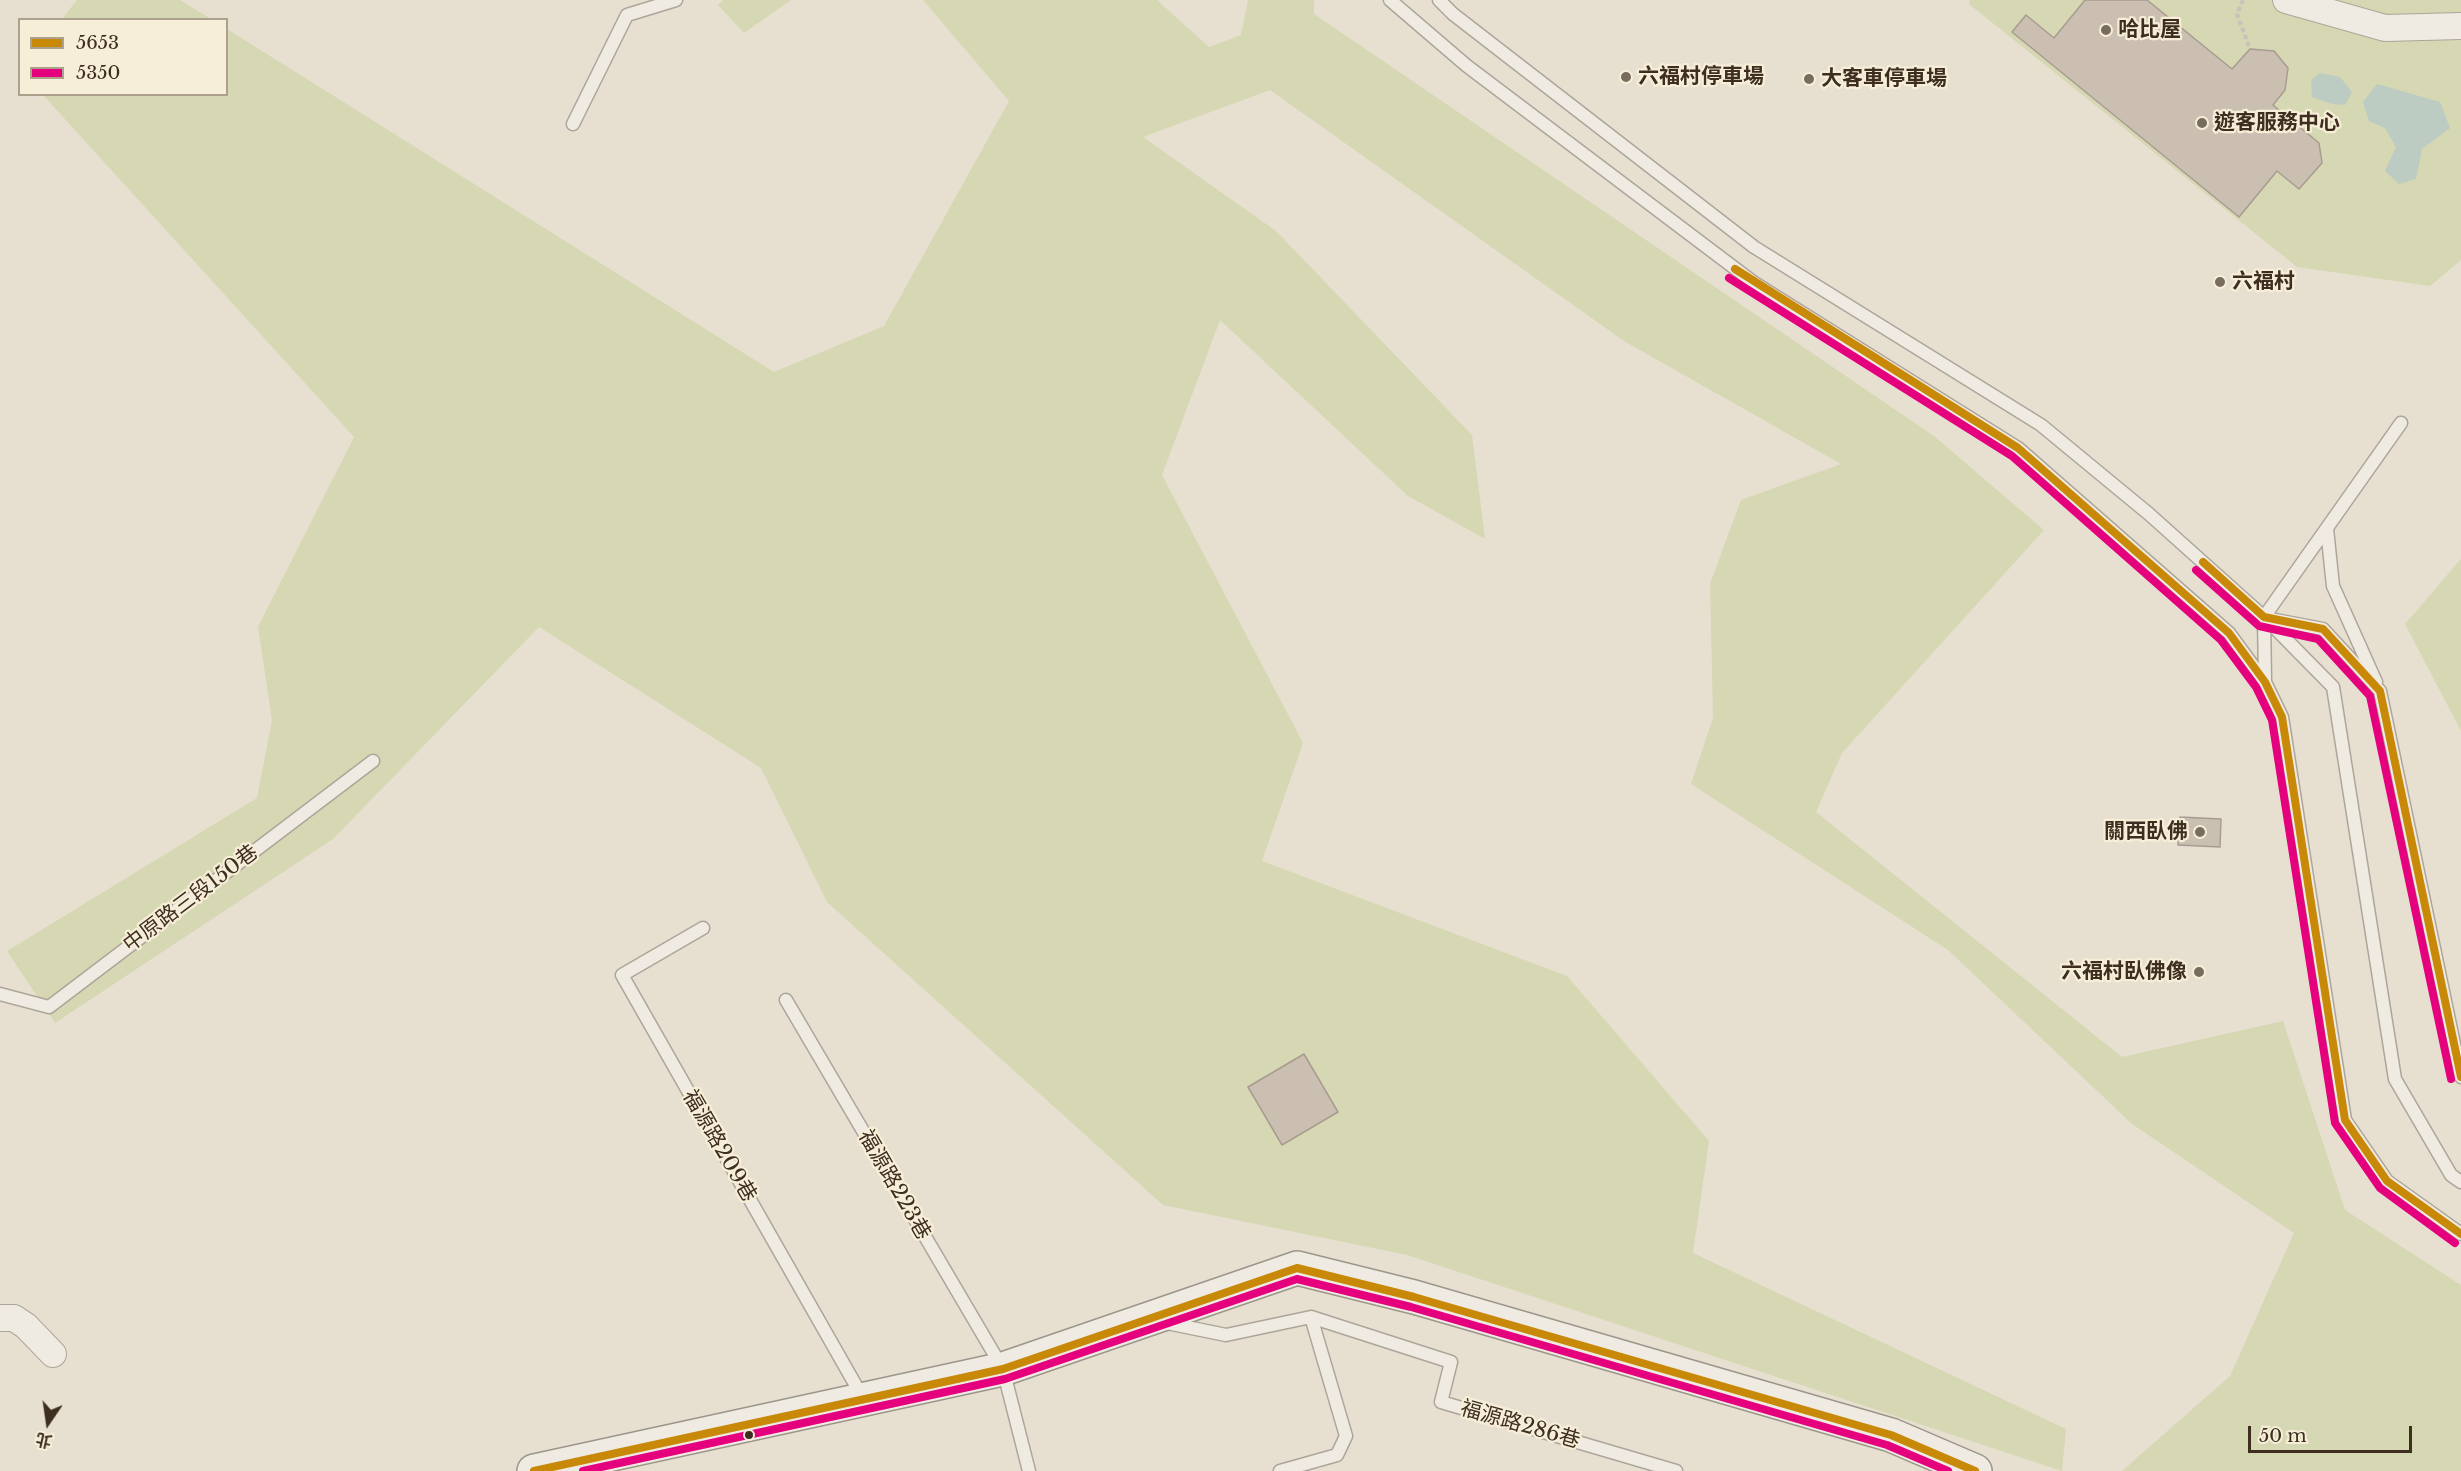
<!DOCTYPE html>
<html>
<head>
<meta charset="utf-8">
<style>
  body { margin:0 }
  #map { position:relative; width:2461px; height:1471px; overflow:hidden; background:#e7e0d1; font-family:"Libre Baskerville","Noto Sans TC",serif }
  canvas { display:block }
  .legend { position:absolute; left:18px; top:18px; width:210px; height:78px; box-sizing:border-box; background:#f7eed8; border:2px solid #ada18e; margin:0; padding:8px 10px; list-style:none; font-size:18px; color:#3d2e20 }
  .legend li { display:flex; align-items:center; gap:12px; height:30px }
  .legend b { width:30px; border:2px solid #ada18e }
  .north { position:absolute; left:18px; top:1393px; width:60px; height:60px; -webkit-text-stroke:4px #f7eed8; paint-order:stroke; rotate:193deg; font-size:16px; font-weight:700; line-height:24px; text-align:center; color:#3d2e20 }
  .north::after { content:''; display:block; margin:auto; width:21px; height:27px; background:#3d2e20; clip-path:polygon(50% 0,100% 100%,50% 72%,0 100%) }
  .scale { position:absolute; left:2248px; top:1426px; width:164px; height:27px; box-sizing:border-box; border:3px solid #3d2e20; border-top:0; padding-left:8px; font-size:18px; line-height:21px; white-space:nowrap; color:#3d2e20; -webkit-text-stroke:4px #f7eed8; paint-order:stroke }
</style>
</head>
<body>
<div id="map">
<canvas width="2461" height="1471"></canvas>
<ul class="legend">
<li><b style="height:8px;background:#c88808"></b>5653</li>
<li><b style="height:8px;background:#e5007d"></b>5350</li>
</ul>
<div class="north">北</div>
<div class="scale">50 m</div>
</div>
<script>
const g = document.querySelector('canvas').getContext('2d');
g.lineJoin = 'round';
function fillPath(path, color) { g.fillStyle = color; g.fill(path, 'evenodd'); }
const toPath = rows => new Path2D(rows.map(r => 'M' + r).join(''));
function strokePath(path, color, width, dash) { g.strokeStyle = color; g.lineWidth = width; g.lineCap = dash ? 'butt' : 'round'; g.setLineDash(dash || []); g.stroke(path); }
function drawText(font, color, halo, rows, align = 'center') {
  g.font = font + ' "Libre Baskerville","Noto Sans TC",serif'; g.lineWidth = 4.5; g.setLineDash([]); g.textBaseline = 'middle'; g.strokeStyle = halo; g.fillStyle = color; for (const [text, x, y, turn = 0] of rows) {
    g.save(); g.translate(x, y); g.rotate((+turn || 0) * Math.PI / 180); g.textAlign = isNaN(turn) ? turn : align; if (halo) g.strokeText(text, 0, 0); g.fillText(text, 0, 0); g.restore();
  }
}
fillPath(toPath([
  [77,0,180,0,211,19,62,19],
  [723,0,791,0,744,33,718,5],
  [923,0,1157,0,1209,47,1241,35,1248,0,1314,0,1314,14,1934,436,2044,530,1842,753,1816,812,2122,1057,2283,1021,2345,1210,2461,1285,2461,1471,2122,1471,2230,1376,2294,1233,2132,1124,1948,950,1691,784,1713,718,1710,584,1741,500,1841,464,1624,341,1270,90,1143,137,1276,231,1472,435,1485,539,1408,496,1220,320,1162,475,1303,743,1262,861,1567,976,1709,1141,1693,1253,2066,1429,2062,1471,1407,1255,1163,1205,827,902,761,768,539,627,333,839,55,1023,7,951,257,798,272,720,258,627,354,437,43,95,226,94,227,29,774,372,884,326,1009,101],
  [1970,0,2461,0,2461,260,2430,286,2297,267,1969,4],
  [2461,559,2461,731,2405,624]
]), '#d6d7b3');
fillPath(toPath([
  [2320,73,2340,77,2352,92,2345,105,2332,104,2312,97,2311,80],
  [2377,84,2440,102,2450,128,2422,149,2416,179,2399,184,2385,171,2396,147,2385,128,2369,121,2363,102]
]), '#bcccc2');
const building = toPath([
  [2085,0,2147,0,2232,69,2250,49,2274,51,2288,68,2285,90,2273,105,2319,143,2322,163,2299,189,2277,171,2239,217,2012,32,2026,15,2054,38,2085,0],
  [2180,817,2221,819,2220,847,2178,845,2180,817],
  [1304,1054,1338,1112,1282,1145,1248,1087,1304,1054]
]);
fillPath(building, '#cbbfb2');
strokePath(building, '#a89c90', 1.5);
const lane = toPath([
  [1390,0,1467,66,1753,282,2018,448,2229,633,2265,682,2282,717,2345,1120,2387,1181,2461,1234],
  [1439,0,1453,14,1754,247,2041,425,2149,514,2264,617,2333,687,2395,1079,2451,1175,2461,1182],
  [573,124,627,15,676,0],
  [2327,529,2333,586,2376,682],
  [2265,618,2323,629,2380,691,2461,1077],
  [2265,681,2264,617,2401,423],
  [703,928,622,975,863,1398],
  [0,994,49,1007,373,761],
  [786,1000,1003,1369,1029,1471],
  [1311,1317,1451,1362,1441,1402,1676,1471],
  [1167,1323,1226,1335,1311,1317,1346,1436,1337,1455,1280,1471]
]);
const street = toPath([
  [2286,0,2385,28,2461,26],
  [0,1318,14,1318,26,1326,53,1354]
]);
const secondary = toPath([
  [534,1471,1003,1369,1297,1268,1414,1297,1891,1435,1975,1471]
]);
strokePath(lane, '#ada599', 15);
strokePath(street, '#ada599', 28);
strokePath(secondary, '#9c958a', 36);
strokePath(toPath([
  [2243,0,2237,14,2250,49]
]), '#c8c2b9', 4, [4.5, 3]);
strokePath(lane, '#efebe3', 12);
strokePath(street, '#efebe3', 26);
strokePath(secondary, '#efebe3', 33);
strokePath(toPath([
  [1735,269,2018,448,2229,633,2265,682,2282,717,2345,1120,2387,1181,2461,1234],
  [2203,562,2264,617,2323,629,2380,691,2461,1077],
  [534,1471,1003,1369,1297,1268,1414,1297,1891,1435,1975,1471]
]), '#c88808', 8);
strokePath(toPath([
  [1729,278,2012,456,2221,640,2256,687,2272,720,2335,1123,2380,1188,2455,1243],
  [2196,570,2259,626,2318,639,2370,696,2451,1079],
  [583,1471,1005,1379,1297,1279,1411,1307,1887,1445,1948,1471]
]), '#e5007d', 8);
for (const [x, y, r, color] of [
  [2106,30,6,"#786c5e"],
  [1626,77,6,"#786c5e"],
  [1809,79,6,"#786c5e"],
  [2202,123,6,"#786c5e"],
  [2220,282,6,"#786c5e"],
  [2200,832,6,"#786c5e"],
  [2199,972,6,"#786c5e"],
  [749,1435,5,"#3d2e20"]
]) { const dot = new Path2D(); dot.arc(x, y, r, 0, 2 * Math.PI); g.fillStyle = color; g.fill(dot); strokePath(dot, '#f7eed8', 2); }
drawText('bold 21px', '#3d2e20', '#f7eed8', [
  ["哈比屋",2118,30],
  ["六福村停車場",1638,77],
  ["大客車停車場",1821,79],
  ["遊客服務中心",2214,123],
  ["六福村",2232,282],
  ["關西臥佛",2188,832,"right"],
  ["六福村臥佛像",2187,972,"right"]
], 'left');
drawText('21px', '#3d2e20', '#f7eed8', [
  ["中原路三段150巷",191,899,-37],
  ["福源路209巷",719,1146,60],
  ["福源路223巷",894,1185,60],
  ["福源路286巷",1520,1425,16]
]);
</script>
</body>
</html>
